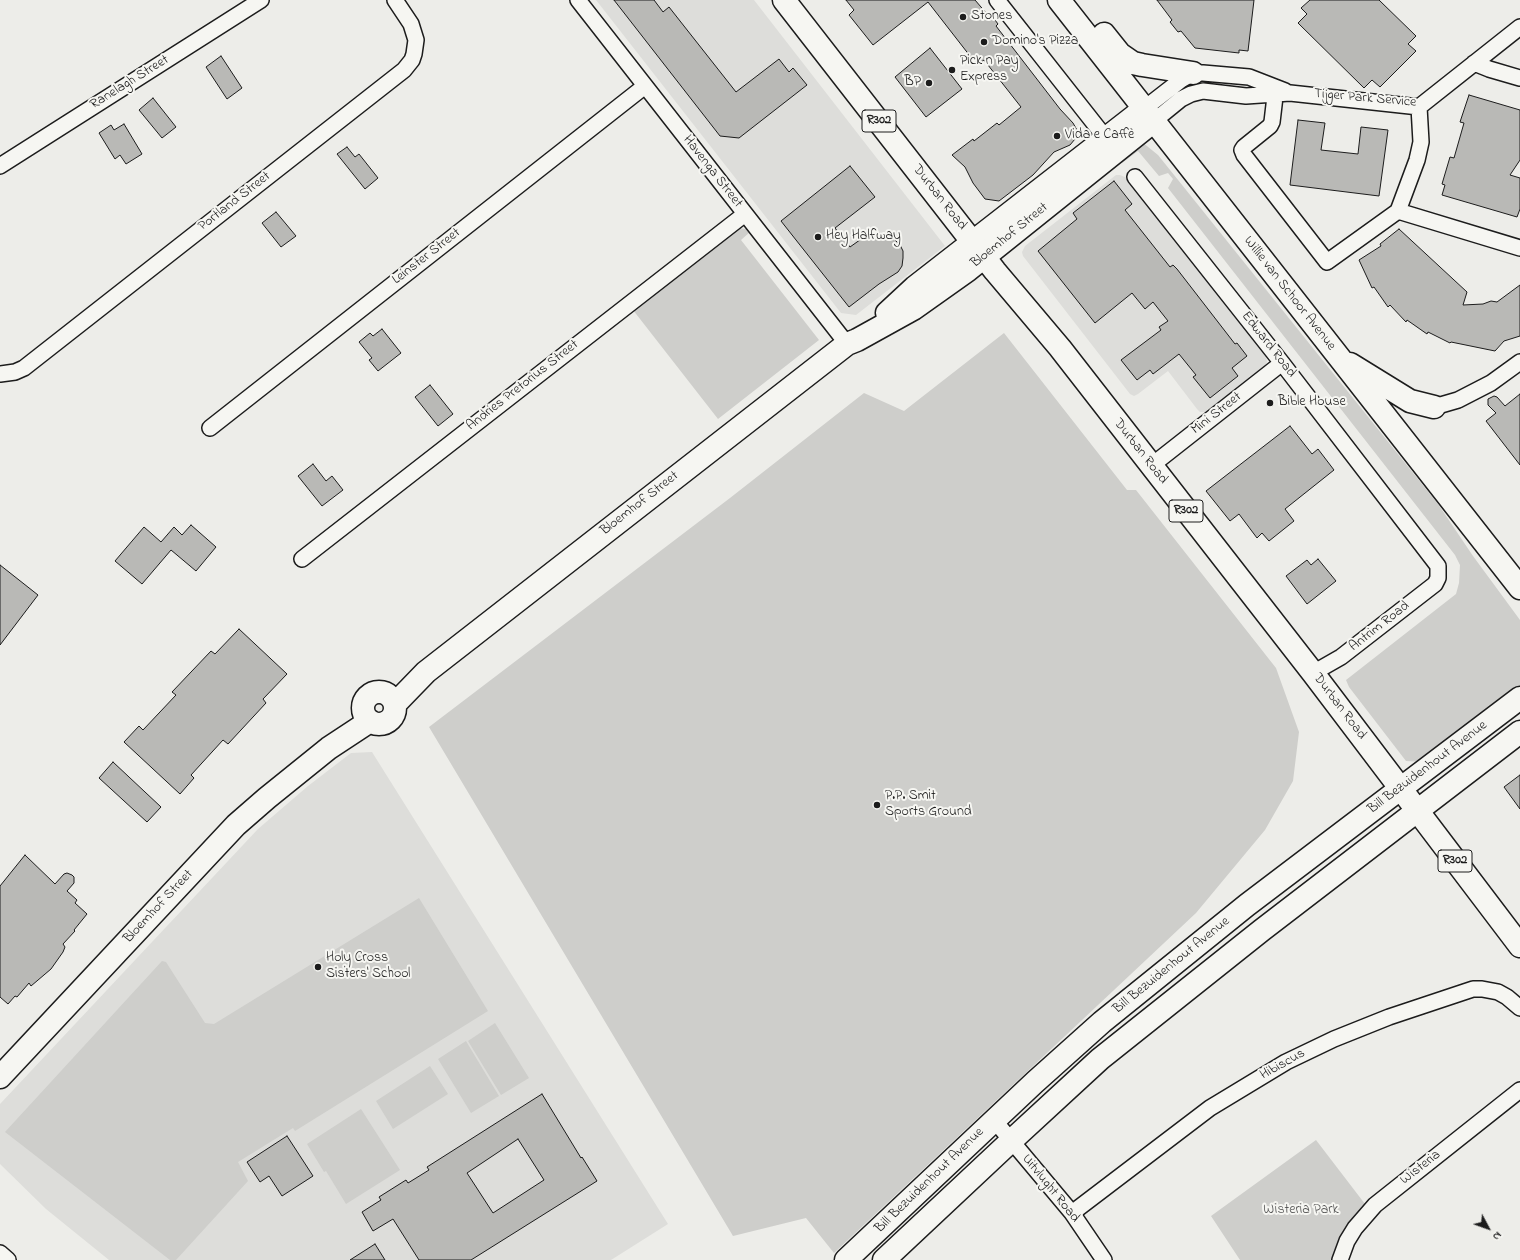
<!DOCTYPE html>
<html>
<head>
<meta charset="utf-8">
<style>
  body { margin:0 }
  #map { position:relative; width:1520px; height:1260px; overflow:hidden; background:#edede9; font-family:"Indie Flower",sans-serif }
  canvas { display:block }
  .north { position:absolute; left:1468px; top:1208px; width:40px; height:40px; -webkit-text-stroke:3px #f6f6f2; paint-order:stroke; rotate:131deg; font-size:11px; font-weight:700; line-height:16px; text-align:center; color:#1c1c1c }
  .north::after { content:''; display:block; margin:auto; width:14px; height:18px; background:#1c1c1c; clip-path:polygon(50% 0,100% 100%,50% 72%,0 100%) }
</style>
</head>
<body>
<div id="map">
<canvas width="1520" height="1260"></canvas>
<div class="north">N</div>
</div>
<script>
const g = document.querySelector('canvas').getContext('2d');
g.lineJoin = 'round';
function fillPath(path, color) { g.fillStyle = color; g.fill(path, 'evenodd'); }
const toPath = rows => new Path2D(rows.map(r => 'M' + r).join(''));
function strokePath(path, color, width, dash) { g.strokeStyle = color; g.lineWidth = width; g.lineCap = dash ? 'butt' : 'round'; g.setLineDash(dash || []); g.stroke(path); }
function drawText(font, color, halo, rows, align = 'center') {
  g.font = font + ' "Indie Flower",sans-serif'; g.lineWidth = 4; g.setLineDash([]); g.textBaseline = 'middle'; g.strokeStyle = halo; g.fillStyle = color; for (const [text, x, y, turn = 0] of rows) {
    g.save(); g.translate(x, y); g.rotate((+turn || 0) * Math.PI / 180); g.textAlign = isNaN(turn) ? turn : align; if (halo) g.strokeText(text, 0, 0); g.fillText(text, 0, 0); g.restore();
  }
}
fillPath(toPath([
  [596,0,754,0,945,246,856,315,841,313],
  [1116,175,1120,175,1127,178,1266,356,1267,362,1263,368,1205,412,1200,412,1197,409,1168,371,1138,394,1134,396,1130,394,1023,256,1022,252,1025,246],
  [372,752,668,1224,611,1260,109,1260,46,1209,0,1164,0,1104,258,829,308,786,351,753]
]), '#ddddda');
fillPath(toPath([
  [1142,142,1158,155,1438,504,1473,556,1520,620,1520,687,1424,762,1406,761,1349,687,1346,680,1456,594,1459,583,1460,565,1455,555,1168,188,1173,179,1168,173,1159,176,1138,151,1122,163,1119,160],
  [739,228,746,229,750,232,741,240,819,340,718,419,633,310],
  [1004,333,1127,490,1136,490,1276,668,1299,732,1293,781,1265,830,1196,913,834,1253,806,1218,733,1236,429,727,730,498,864,393,904,411],
  [419,898,488,1011,295,1131,293,1128,238,1162,248,1181,176,1260,170,1260,5,1132,162,961,166,962,205,1023,214,1024],
  [495,1023,529,1078,501,1095,468,1041],
  [466,1041,499,1096,471,1113,438,1059],
  [430,1066,448,1094,393,1129,376,1101],
  [361,1109,400,1170,346,1204,326,1171,324,1172,307,1144],
  [1316,1140,1365,1204,1345,1230,1332,1260,1240,1260,1211,1216]
]), '#cececb');
const building = toPath([
  [614,0,654,0,663,12,669,7,736,92,779,59,789,72,793,68,807,85,739,138,720,136,614,0],
  [846,0,975,0,987,14,989,12,998,24,996,26,1060,109,1073,123,1077,130,1075,139,1070,145,1054,152,1033,175,999,201,985,199,973,183,965,167,952,155,973,139,974,141,997,123,999,125,1021,107,984,60,977,65,928,2,873,45,849,15,854,10,846,0],
  [1157,0,1254,0,1248,51,1239,50,1239,53,1195,48,1181,31,1178,32,1170,22,1172,20,1157,0],
  [1310,0,1379,0,1416,36,1408,44,1416,51,1380,87,1372,80,1364,88,1298,23,1307,14,1301,8,1310,0],
  [930,48,962,89,926,117,895,77,930,48],
  [221,56,242,88,227,99,206,67,221,56],
  [1469,95,1520,110,1520,160,1510,175,1520,178,1520,209,1517,217,1442,195,1445,185,1442,184,1450,157,1454,158,1464,123,1460,122,1469,95],
  [153,98,176,127,162,138,139,110,153,98],
  [1298,120,1325,123,1321,150,1358,154,1361,127,1388,130,1379,196,1290,185,1298,120],
  [124,124,142,154,126,164,120,155,115,159,99,133,111,125,114,130,124,124],
  [347,147,355,157,359,154,378,178,365,189,337,154,347,147],
  [850,166,875,197,835,228,850,247,864,237,878,233,891,236,900,245,903,251,903,258,902,266,898,272,879,284,849,307,781,221,850,166],
  [1114,181,1132,204,1125,210,1170,267,1173,265,1177,269,1235,344,1237,343,1247,356,1232,368,1238,376,1210,398,1193,377,1196,375,1179,354,1153,374,1150,370,1137,380,1121,360,1161,330,1159,327,1168,321,1153,302,1145,309,1132,293,1095,323,1038,251,1077,219,1073,213,1114,181],
  [276,212,296,236,281,247,262,223,276,212],
  [1399,229,1467,292,1463,305,1483,304,1491,301,1497,302,1520,285,1520,336,1504,341,1495,351,1451,342,1450,343,1428,332,1427,334,1407,320,1406,322,1390,305,1388,307,1374,287,1372,288,1359,260,1381,246,1380,244,1399,229],
  [382,329,401,353,378,371,369,360,372,358,359,342,370,333,373,336,382,329],
  [430,385,453,414,438,426,415,397,430,385],
  [1520,394,1520,465,1486,421,1496,413,1488,405,1488,399,1494,396,1497,397,1505,406,1520,394],
  [1290,426,1312,454,1318,449,1334,470,1285,509,1294,521,1269,541,1262,533,1257,538,1239,514,1230,521,1206,491,1290,426],
  [313,464,326,481,332,476,343,490,322,506,298,476,313,464],
  [191,525,216,547,196,571,171,550,142,584,115,561,144,527,161,542,174,527,182,535,191,525],
  [1318,559,1336,581,1307,604,1286,576,1307,560,1311,565,1318,559],
  [0,565,38,595,0,645,0,565],
  [239,629,287,674,263,699,266,703,228,744,223,740,191,775,194,778,180,794,124,742,139,726,143,730,176,695,172,692,211,651,215,654,239,629],
  [113,762,161,807,147,822,99,778,113,762],
  [1520,775,1520,809,1504,787,1520,775],
  [25,855,55,884,64,874,67,873,72,875,74,877,74,883,67,891,77,900,75,903,87,914,74,930,75,931,63,944,65,947,63,952,51,969,31,986,29,983,17,997,15,996,8,1004,0,997,0,886,25,855],
  [542,1094,581,1158,582,1157,597,1181,471,1260,419,1260,393,1219,373,1231,362,1212,381,1200,379,1197,406,1180,408,1183,429,1170,427,1167,542,1094],
  [518,1139,544,1180,493,1213,467,1173,518,1139],
  [287,1136,313,1176,282,1196,269,1176,260,1182,247,1162,287,1136],
  [375,1244,385,1260,350,1260,375,1244]
]);
fillPath(building, '#b9b9b6');
strokePath(building, '#1c1c1c', 1);
const street = toPath([
  [578,0,847,344],
  [997,0,1112,146],
  [1474,63,1489,69,1520,78],
  [1276,88,1272,122,1270,126,1244,147,1242,150,1244,155,1327,262,1398,211],
  [1419,107,1421,142,1417,160,1398,211,1520,248],
  [1145,108,1181,80,1193,73,1203,73,1249,77,1285,91],
  [1154,121,1181,99,1191,94,1203,91,1246,96,1290,93,1419,107,1520,27],
  [0,166,261,0],
  [1135,177,1282,363,1438,566,1438,578,1435,584,1341,657,1313,673],
  [0,374,15,372,24,368,404,70,412,60,414,54,416,40,411,24,395,0],
  [1434,407,1458,400,1491,383,1520,362],
  [210,428,645,86],
  [1151,466,1282,363],
  [302,559,745,214],
  [994,1120,1072,1213,1104,1260],
  [1072,1213,1210,1108,1286,1062,1334,1039,1389,1017,1473,989,1482,989,1498,992,1507,997,1520,1008],
  [0,1253,8,1260],
  [1340,1260,1347,1241,1355,1228,1375,1205,1520,1090]
]);
const secondary = toPath([
  [887,313,915,287,1145,108],
  '363 708a16 16 0 1 1 32 0a16 16 0 1 1-32 0Z',
  [395,704,426,672,847,344,857,340,913,309,968,270,1154,121],
  [0,1077,236,825,267,798,329,748,370,721],
  [846,1260,1035,1082,1102,1022,1247,905,1520,698],
  [884,1260,1011,1141,1100,1059,1262,930,1520,732]
]);
const primary = toPath([
  [784,0,995,271,1060,348,1313,673,1520,946],
  [1059,0,1520,588],
  [1104,34,1120,54,1133,63,1142,65,1193,73],
  [1350,364,1410,401,1434,407]
]);
strokePath(street, '#1c1c1c', 18);
strokePath(secondary, '#1c1c1c', 25);
strokePath(primary, '#1c1c1c', 25);
strokePath(street, '#f6f6f2', 15);
strokePath(secondary, '#f6f6f2', 22);
strokePath(primary, '#f6f6f2', 22);
for (const [x, y, r, color] of [
  [963,17,4,"#1c1c1c"],
  [984,42,4,"#1c1c1c"],
  [952,70,4,"#1c1c1c"],
  [929,83,4,"#1c1c1c"],
  [1057,136,4,"#1c1c1c"],
  [818,237,4,"#1c1c1c"],
  [1270,403,4,"#1c1c1c"],
  [877,805,4,"#1c1c1c"],
  [318,967,4,"#1c1c1c"]
]) { const dot = new Path2D(); dot.arc(x, y, r, 0, 2 * Math.PI); g.fillStyle = color; g.fill(dot); strokePath(dot, '#f6f6f2', 1.5); }
for (const [x, y, w] of [
  [879,121,34],
  [1186,511,34],
  [1455,861,34]
]) { const box = new Path2D(); box.roundRect(x - w / 2, y - 11, w, 22, 3); g.fillStyle = '#f6f6f2'; g.fill(box); strokePath(box, '#1c1c1c', 1); }
drawText('bold 13px', '#1c1c1c', null, [
  ["R302",879,121],
  ["R302",1186,511],
  ["R302",1455,861]
]);
drawText('14px', '#1c1c1c', '#f6f6f2', [
  ["Stones",971,17],
  ["Domino's Pizza",992,42],
  ["Pick n Pay",960,62],
  ["Express",960,78],
  ["BP",921,83,"right"],
  ["Vida e Caffè",1065,136],
  ["Hey Halfway",826,237],
  ["Bible House",1278,403],
  ["P.P. Smit",885,797],
  ["Sports Ground",885,813],
  ["Holy Cross",326,959],
  ["Sisters' School",326,975]
], 'left');
drawText('14px', '#1c1c1c', '#f6f6f2', [
  ["Ranelagh Street",130,83,-32],
  ["Tijger Park Service",1365,99,5],
  ["Havenga Street",712,172,52],
  ["Durban Road",939,198,52],
  ["Portland Street",235,202,-38],
  ["Bloemhof Street",1010,236,-39],
  ["Leinster Street",427,257,-38],
  ["Willie van Schoor Avenue",1289,294,52],
  ["Edward Road",1268,345,52],
  ["Andries Pretorius Street",523,386,-38],
  ["Mini Street",1217,414,-38],
  ["Durban Road",1140,452,52],
  ["Bloemhof Street",640,504,-38],
  ["Antrim Road",1380,627,-38],
  ["Durban Road",1339,707,53],
  ["Bill Bezuidenhout Avenue",1428,768,-37],
  ["Bloemhof Street",159,907,-47],
  ["Bill Bezuidenhout Avenue",1172,966,-39],
  ["Hibiscus",1283,1065,-29],
  ["Wisteria",1421,1168,-38],
  ["Bill Bezuidenhout Avenue",930,1181,-44],
  ["Uitvlught Road",1050,1189,51]
]);
drawText('14px', '#515151', '#f6f6f2', [
  ["Wisteria Park",1301,1211]
]);
</script>
</body>
</html>
